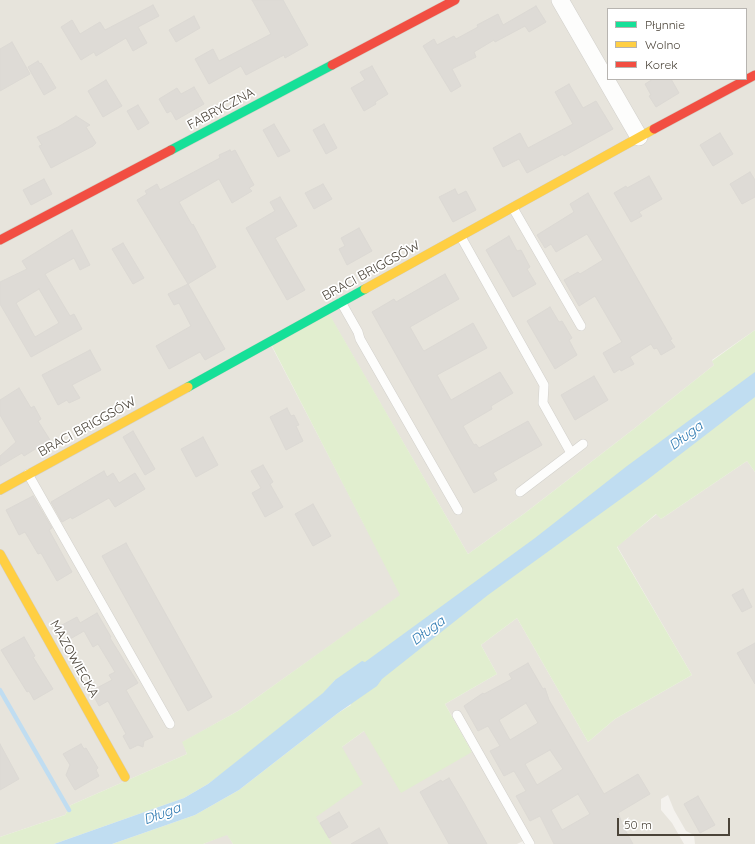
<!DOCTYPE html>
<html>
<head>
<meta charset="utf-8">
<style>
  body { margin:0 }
  #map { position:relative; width:755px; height:844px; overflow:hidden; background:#f4f2ee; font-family:Quicksand,sans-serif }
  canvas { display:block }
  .legend { position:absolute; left:607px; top:8px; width:140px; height:72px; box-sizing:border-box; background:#fff; border:1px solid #b7b4b0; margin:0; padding:5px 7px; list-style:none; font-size:12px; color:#4b4439 }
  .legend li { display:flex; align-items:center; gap:8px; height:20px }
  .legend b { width:20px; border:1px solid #b7b4b0 }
  .scale { position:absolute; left:617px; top:818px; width:113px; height:18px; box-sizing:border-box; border:2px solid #4b4439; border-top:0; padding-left:5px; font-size:12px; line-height:14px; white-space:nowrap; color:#4b4439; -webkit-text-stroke:3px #fff; paint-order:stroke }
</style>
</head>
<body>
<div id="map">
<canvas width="755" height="844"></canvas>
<ul class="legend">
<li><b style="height:5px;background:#16e098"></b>Płynnie</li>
<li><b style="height:5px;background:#ffcf43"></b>Wolno</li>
<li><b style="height:5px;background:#f24e42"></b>Korek</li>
</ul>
<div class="scale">50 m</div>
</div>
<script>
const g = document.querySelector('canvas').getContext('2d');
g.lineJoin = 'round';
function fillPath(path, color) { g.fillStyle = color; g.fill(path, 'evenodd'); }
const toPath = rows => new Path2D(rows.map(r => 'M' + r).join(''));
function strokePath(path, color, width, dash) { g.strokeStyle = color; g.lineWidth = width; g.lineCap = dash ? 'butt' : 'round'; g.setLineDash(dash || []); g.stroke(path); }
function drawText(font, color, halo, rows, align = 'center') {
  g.font = font + ' Quicksand,sans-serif'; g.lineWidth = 3.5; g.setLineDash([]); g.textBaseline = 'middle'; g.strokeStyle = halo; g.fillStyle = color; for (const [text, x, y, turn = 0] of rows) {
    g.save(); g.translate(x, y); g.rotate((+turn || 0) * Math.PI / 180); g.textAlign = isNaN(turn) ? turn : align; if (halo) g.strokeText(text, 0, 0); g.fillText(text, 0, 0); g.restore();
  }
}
fillPath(toPath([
  [0,0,755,0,755,330,712,360,714,365,635,428,525,513,468,554,328,313,271,345,401,595,238,711,183,742,187,754,71,805,65,815,0,837],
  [608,9,746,9,746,79,608,79],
  [747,461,755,472,755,844,695,844,694,835,686,831,674,810,668,795,661,799,661,810,672,823,684,844,525,844,523,841,517,844,321,844,288,786,364,731,472,752,445,704,497,674,481,645,517,618,588,742,615,719,692,675,617,546,657,514,661,519],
  [227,834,233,844,203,844]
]), '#e7e4dc');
fillPath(toPath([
  [328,312,468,554,525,513,635,428,714,365,712,361,755,330,755,472,747,461,661,519,656,514,617,547,692,675,615,719,588,742,517,618,481,645,497,674,445,704,472,752,401,793,364,731,342,747,363,784,316,817,332,844,233,844,227,835,203,844,112,844,195,815,239,790,338,713,351,705,335,680,324,693,227,770,208,784,184,798,54,844,0,844,0,837,65,815,71,805,187,754,182,742,238,711,400,595,271,344]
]), '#e1eecf');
fillPath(toPath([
  [755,372,755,397,647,480,488,595,382,679,377,686,338,713,239,790,195,815,112,844,54,844,184,798,208,784,323,693,335,680,362,661,365,662,535,538,627,466]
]), '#c0ddf1');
strokePath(toPath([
  [0,690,69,810]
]), '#c0ddf1', 4.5);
const building = toPath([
  [252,0,283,0,308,45,285,58,284,55,246,75,241,66,209,84,195,59,213,49,219,61,271,34,252,0],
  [153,5,159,16,138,27,147,43,133,51,126,38,96,56,94,52,81,60,61,27,72,20,80,34,100,22,105,30,153,5],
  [536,6,546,22,529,32,525,26,495,42,494,40,474,52,476,57,452,69,461,86,451,92,423,46,434,39,437,45,454,36,456,39,478,27,477,25,498,14,503,25,536,6],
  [194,16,200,28,176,42,169,30,194,16],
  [12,42,30,74,0,91,0,49,12,42],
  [38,61,40,64,41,63,56,88,44,95,28,67,38,61],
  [372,66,388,94,375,102,376,104,364,111,351,88,365,80,360,72,372,66],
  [653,79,671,79,679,93,656,107,649,96,651,95,645,84,653,79],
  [106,80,122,106,103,117,88,91,106,80],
  [569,84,583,108,596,101,613,129,564,156,563,154,527,173,519,159,503,167,493,148,520,133,528,148,573,124,555,92,569,84],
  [194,87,204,104,176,120,171,111,167,113,159,99,177,88,181,94,194,87],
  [138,105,149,123,138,130,127,111,138,105],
  [76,116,90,125,86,127,96,143,93,146,51,168,39,146,42,145,37,137,58,127,76,116],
  [274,124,290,151,278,157,263,130,274,124],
  [324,124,337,148,326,154,313,130,324,124],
  [720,133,733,154,713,166,700,145,720,133],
  [230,150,231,152,235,150,254,185,249,188,252,191,232,203,219,179,179,202,192,225,193,224,216,267,188,284,137,200,147,194,145,191,157,184,160,190,220,158,219,155,230,150],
  [750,172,755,180,755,197,742,204,730,184,750,172],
  [649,176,662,199,639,212,642,216,631,222,614,193,626,186,627,188,649,176],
  [44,179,52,194,31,205,23,190,44,179],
  [323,184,332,199,314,209,305,193,323,184],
  [455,189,458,195,466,191,476,210,453,222,439,197,455,189],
  [588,193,672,339,670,340,675,347,661,355,657,348,654,349,651,344,630,357,634,364,621,371,620,369,614,373,603,353,622,342,595,296,579,306,564,280,578,272,580,274,603,260,587,234,556,252,551,244,545,248,537,235,574,212,570,204,588,193],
  [280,197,297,226,275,238,305,290,287,300,246,228,275,211,270,202,280,197],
  [359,228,372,251,347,265,339,249,345,246,341,238,359,228],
  [72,230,90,265,80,270,74,258,45,274,70,316,74,314,82,329,31,357,0,304,0,282,27,269,22,261,72,230],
  [39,289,59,323,35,337,16,303,39,289],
  [509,236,517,251,521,250,530,267,527,269,536,284,513,297,486,250,509,236],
  [123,243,144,278,133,284,112,249,123,243],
  [445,274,459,299,410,327,423,350,424,351,473,323,487,348,437,375,451,400,500,372,513,393,491,406,492,409,463,426,474,445,476,444,479,448,528,421,542,445,493,473,497,480,474,493,372,312,394,299,396,302,445,274],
  [188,284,225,349,205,360,200,352,169,369,156,346,191,326,179,303,174,305,168,294,188,284],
  [550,307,559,322,562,321,572,338,569,340,577,355,555,369,527,321,550,307],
  [90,350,101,370,72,385,80,398,69,403,67,400,58,405,42,375,90,350],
  [594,376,608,400,575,420,561,395,594,376],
  [19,388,31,408,34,406,41,419,38,421,50,440,24,456,22,453,0,466,0,456,16,442,0,415,0,400,19,388],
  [287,408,291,416,294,415,299,425,296,426,303,441,286,450,270,417,287,408],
  [133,431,155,469,145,475,123,437,133,431],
  [203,437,218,465,196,477,181,449,203,437],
  [263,465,273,482,270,484,283,507,265,517,252,493,261,488,251,471,263,465],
  [104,471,107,477,113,473,119,483,135,473,145,489,115,507,109,498,72,519,71,517,62,522,51,502,104,471],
  [33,496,52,528,49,530,72,572,57,581,41,553,38,554,25,532,19,535,6,510,33,496],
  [313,504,331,536,313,546,295,514,313,504],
  [126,543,212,697,188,711,102,556,126,543],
  [743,589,752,607,742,612,732,595,743,589],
  [97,613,111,637,110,638,138,683,126,690,153,737,144,741,143,747,138,745,130,749,123,736,126,734,108,701,99,706,91,691,112,680,109,675,115,672,98,644,93,647,84,631,70,639,62,625,77,617,80,623,97,613],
  [24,637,35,656,33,657,53,689,34,700,29,691,27,692,1,650,24,637],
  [755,643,755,684,737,653,755,643],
  [528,663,543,689,545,688,549,700,604,794,638,774,650,794,618,813,624,828,633,844,554,844,540,816,530,821,516,796,526,791,514,771,504,776,490,751,500,746,488,726,478,731,464,706,483,693,484,694,512,679,509,674,528,663],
  [526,703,538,723,510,740,499,720,526,703],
  [550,750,563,769,537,785,525,764,550,750],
  [578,794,590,814,562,830,551,810,578,794],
  [0,744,19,779,0,790,0,744],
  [81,744,84,749,86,748,98,768,96,770,99,776,75,790,66,775,70,765,63,754,81,744],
  [449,778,464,803,487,844,449,844,420,792,441,780,442,782,449,778],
  [698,796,715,825,700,833,684,804,698,796],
  [339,812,348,827,329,838,320,823,339,812],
  [379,828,388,844,351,844,379,828]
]);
fillPath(building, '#dedbd6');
strokePath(building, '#dcd9d4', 1);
const lane = toPath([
  [513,208,581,326],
  [461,237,544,385,543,403,571,453],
  [341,302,358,332,360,339,458,510],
  [28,474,170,724],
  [520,492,583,444],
  [457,715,530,844]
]);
const street = toPath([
  [560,0,639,137]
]);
const fast = toPath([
  [171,150,332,65],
  [188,387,365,289]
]);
const slow = toPath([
  [365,289,654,129],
  [0,490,188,387],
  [0,554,125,777]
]);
const jam = toPath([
  [332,65,455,0],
  [654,129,755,75],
  [0,240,171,150]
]);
strokePath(lane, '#d2d0cb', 10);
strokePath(street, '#d2d0cb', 18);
strokePath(fast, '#d3cfc5', 10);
strokePath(slow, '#d3cfc5', 10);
strokePath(jam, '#d3cfc5', 10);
strokePath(lane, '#fdfdfc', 9);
strokePath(street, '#fdfdfc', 17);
strokePath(fast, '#16e098', 9);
strokePath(slow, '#ffcf43', 9);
strokePath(jam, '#f24e42', 9);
drawText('13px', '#4b4439', '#fff', [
  ["FABRYCZNA",221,109,-28],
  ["BRACI BRIGGSÓW",371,271,-29],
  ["BRACI BRIGGSÓW",87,427,-29],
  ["MAZOWIECKA",74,659,61]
]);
drawText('italic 14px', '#2e7ab2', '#fff', [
  ["Długa",686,436,-37],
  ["Długa",428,631,-37],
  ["Długa",162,814,-20]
]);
</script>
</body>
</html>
